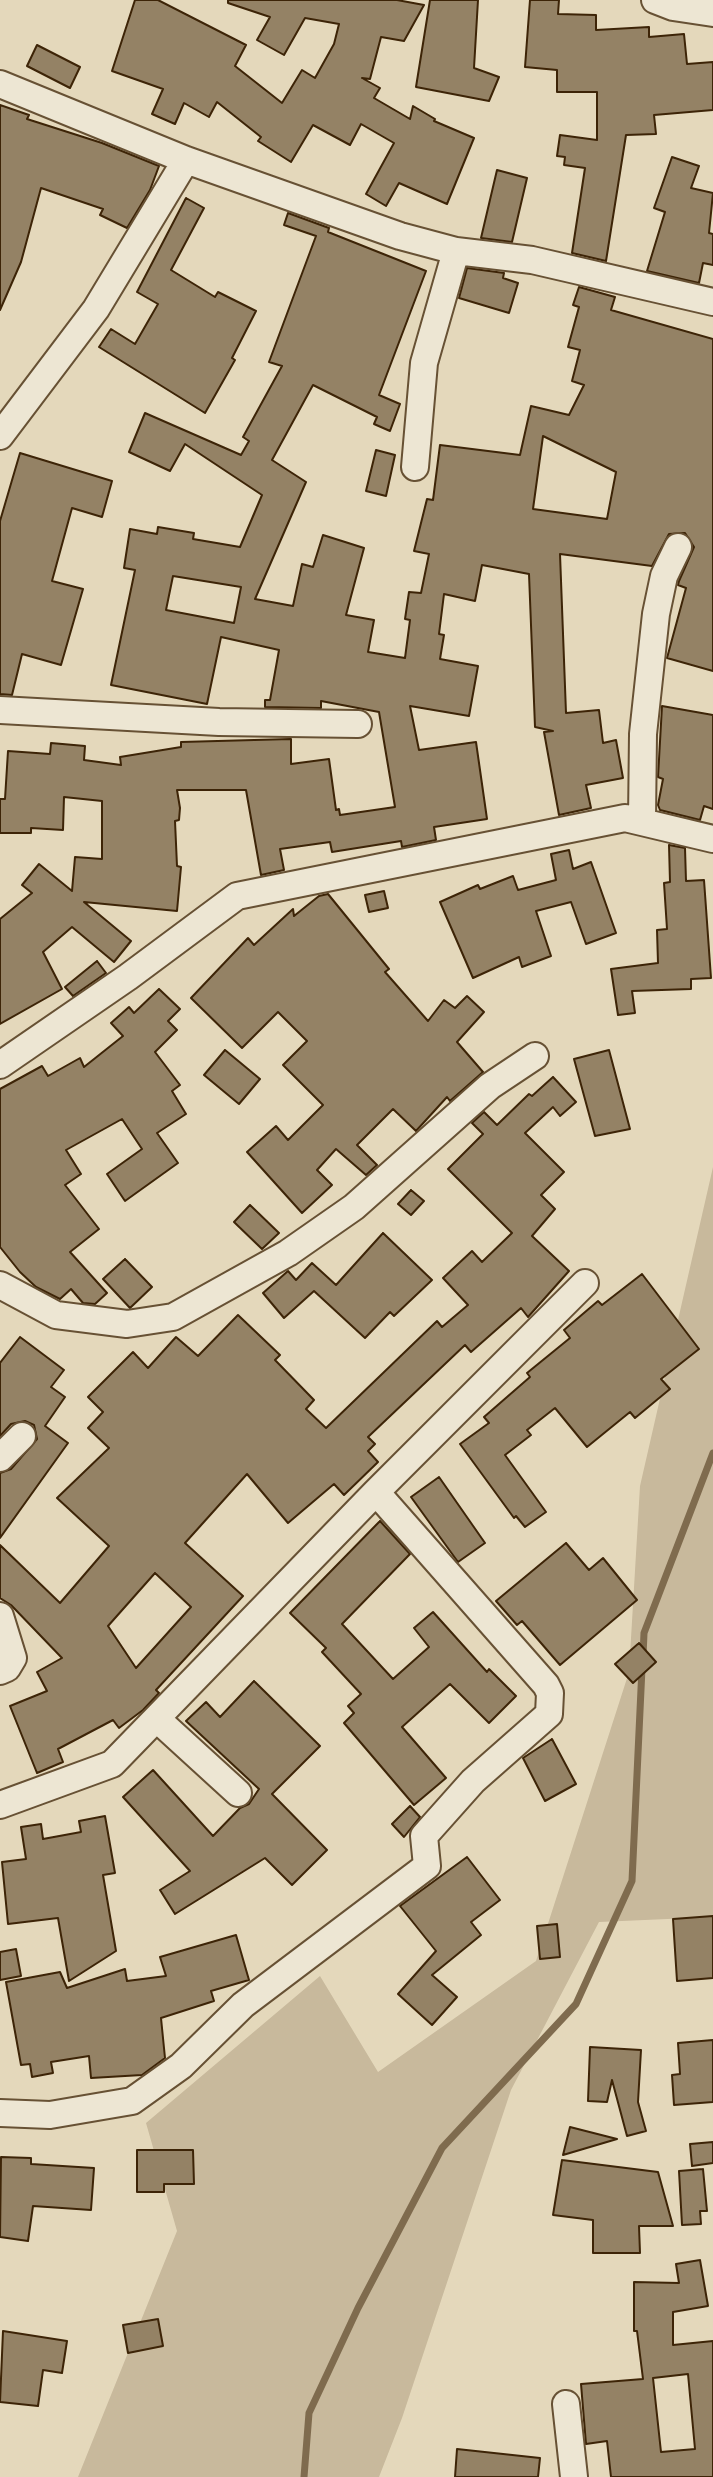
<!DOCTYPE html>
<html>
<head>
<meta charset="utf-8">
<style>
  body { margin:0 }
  canvas { display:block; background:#e4d8bb }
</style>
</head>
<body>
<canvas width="713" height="2477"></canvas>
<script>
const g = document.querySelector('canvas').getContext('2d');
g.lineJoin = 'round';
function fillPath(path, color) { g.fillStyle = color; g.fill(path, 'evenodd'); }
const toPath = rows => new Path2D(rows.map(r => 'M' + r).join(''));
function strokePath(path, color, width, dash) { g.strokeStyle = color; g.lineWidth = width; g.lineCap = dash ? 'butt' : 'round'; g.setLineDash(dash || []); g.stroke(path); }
fillPath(toPath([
  [713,1167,713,1917,599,1922,511,2090,402,2418,379,2477,78,2477,177,2231,146,2123,320,1976,378,2072,536,1961,629,1672,640,1486]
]), '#c8b99c');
strokePath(toPath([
  [643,1656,644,1633,713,1453],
  [304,2477,309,2413,358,2308,442,2148,576,2004,632,1881,642,1668]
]), '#7f6b4e', 7);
const building = toPath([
  [135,0,158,0,246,45,235,66,282,103,302,70,315,78,334,44,339,24,305,18,284,55,257,40,270,17,228,3,228,0,397,0,424,5,404,41,381,37,370,79,362,78,380,88,374,98,410,119,413,106,435,119,434,121,474,138,447,204,399,183,386,206,366,194,394,143,361,124,350,145,313,125,291,162,258,141,261,137,217,102,209,117,184,103,175,124,152,114,163,89,112,71,135,0],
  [430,0,478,0,474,68,499,77,489,101,416,87,430,0],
  [530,0,559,0,558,14,596,15,596,30,649,27,649,37,684,34,687,64,713,62,713,110,654,115,656,134,626,135,606,261,572,253,585,168,564,165,565,157,557,156,560,135,597,140,597,92,557,92,557,70,525,67,530,0],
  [37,45,80,67,70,88,27,66,37,45],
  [0,105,29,115,27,119,102,143,159,166,150,190,127,228,100,215,103,209,41,188,21,262,0,310,0,105],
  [672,157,699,166,691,188,713,193,709,233,713,234,713,265,703,263,699,283,647,271,665,212,654,208,672,157],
  [497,170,527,178,512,242,481,238,497,170],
  [186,198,204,208,171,270,215,297,218,292,256,311,232,358,235,360,205,413,99,347,111,329,135,344,158,304,137,292,186,198],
  [288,213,329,228,328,232,426,271,379,395,400,404,390,431,374,424,377,417,313,385,272,460,306,482,255,599,293,606,302,564,313,567,323,535,364,548,346,615,374,620,368,652,405,658,410,620,405,619,409,592,421,593,429,554,414,551,427,499,433,500,440,445,520,455,531,406,569,415,584,385,572,381,580,350,568,347,579,307,573,305,579,287,615,297,611,310,713,339,713,671,667,658,686,588,678,585,679,581,694,547,685,533,669,534,652,566,560,554,566,713,599,710,603,743,616,740,623,778,586,785,591,808,559,815,544,732,553,731,535,727,529,574,482,565,475,601,444,594,439,634,444,635,440,659,478,666,469,716,410,706,419,750,476,742,487,819,434,827,436,840,402,847,401,841,332,852,330,842,280,849,284,870,261,875,246,790,177,790,180,808,179,820,175,821,177,866,181,867,177,911,84,902,131,941,114,962,72,927,43,952,62,989,0,1024,0,919,32,893,22,885,39,864,72,891,75,857,102,859,102,801,64,797,63,830,31,828,31,833,0,833,0,799,5,799,8,751,50,754,51,743,85,746,84,760,121,765,120,757,181,747,181,742,291,739,291,764,329,759,336,810,339,809,340,815,395,807,379,712,321,701,321,708,265,707,265,700,270,700,279,650,221,637,207,704,111,685,135,570,124,568,130,529,157,534,158,527,194,533,193,539,240,547,262,495,185,444,170,471,129,452,145,413,241,455,249,441,243,437,282,366,269,362,316,236,284,225,288,213],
  [543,436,616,472,607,519,533,509,543,436],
  [173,576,241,587,234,623,166,610,173,576],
  [467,268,504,273,503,278,518,283,509,313,459,298,467,268],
  [376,450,395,455,386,496,366,491,376,450],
  [20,453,112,481,102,517,72,508,52,581,83,589,61,665,22,654,12,695,0,694,0,521,20,453],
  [662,706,713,715,713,809,704,806,700,820,660,810,658,805,663,779,658,777,662,706],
  [669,845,685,848,686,881,704,880,711,978,691,979,691,989,632,991,635,1013,618,1015,611,969,658,963,657,930,667,929,664,883,670,882,669,845],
  [569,850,573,869,591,862,616,933,586,944,571,902,536,911,551,956,522,967,519,957,473,978,440,902,478,885,480,889,513,876,518,890,556,880,551,854,569,850],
  [384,891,388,908,369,912,365,895,384,891],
  [328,894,389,969,385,972,428,1021,444,1000,455,1008,467,996,484,1012,457,1042,483,1072,450,1101,447,1097,416,1131,393,1109,357,1145,377,1165,366,1175,336,1149,317,1170,332,1185,302,1213,247,1152,276,1126,288,1140,323,1105,283,1065,307,1041,278,1012,242,1048,191,998,248,938,254,945,293,909,294,916,319,896,328,894],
  [97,961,106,973,73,996,65,987,97,961],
  [159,989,180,1009,168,1021,177,1030,155,1052,180,1085,172,1091,186,1114,157,1133,178,1163,125,1201,107,1174,142,1149,122,1119,66,1150,81,1174,65,1185,99,1229,70,1252,107,1293,95,1304,83,1303,71,1289,60,1299,36,1287,20,1272,0,1247,0,1089,42,1066,48,1076,80,1058,84,1067,123,1036,111,1023,129,1007,134,1013,159,989],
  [225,1050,260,1079,239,1104,204,1075,225,1050],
  [609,1050,630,1129,595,1136,574,1059,609,1050],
  [553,1077,576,1102,560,1116,553,1107,525,1133,564,1172,541,1195,555,1209,532,1236,569,1271,528,1317,521,1308,471,1352,465,1345,368,1437,375,1444,368,1451,378,1462,344,1495,334,1484,288,1523,247,1474,185,1543,243,1596,156,1690,159,1693,143,1710,119,1728,113,1720,58,1749,63,1762,37,1773,10,1706,47,1691,37,1672,62,1658,11,1605,0,1598,0,1545,60,1603,109,1546,57,1498,109,1448,88,1428,103,1412,88,1397,133,1352,148,1368,176,1337,198,1356,238,1315,280,1355,275,1360,314,1400,306,1409,326,1428,437,1321,442,1327,468,1305,443,1278,472,1251,482,1262,512,1233,448,1169,483,1134,472,1123,484,1112,497,1125,529,1094,532,1096,553,1077],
  [155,1573,191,1607,136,1668,108,1626,155,1573],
  [411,1190,424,1201,411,1215,398,1204,411,1190],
  [250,1205,279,1233,262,1249,234,1222,250,1205],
  [383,1233,432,1280,394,1316,390,1312,365,1338,314,1291,284,1318,263,1293,288,1271,296,1280,312,1263,336,1285,383,1233],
  [125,1259,152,1287,130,1308,103,1279,125,1259],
  [642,1274,699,1349,661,1379,670,1389,635,1418,630,1412,587,1447,555,1408,527,1430,531,1435,505,1455,546,1512,525,1527,516,1516,514,1518,460,1444,489,1423,484,1417,530,1377,527,1373,570,1338,564,1330,598,1301,602,1305,642,1274],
  [20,1337,64,1370,51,1387,65,1397,45,1426,68,1443,0,1538,0,1473,11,1469,37,1439,34,1425,25,1421,11,1424,0,1436,0,1363,20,1337],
  [439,1477,485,1543,458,1562,411,1497,439,1477],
  [380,1521,410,1554,342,1624,393,1679,429,1647,414,1628,433,1612,487,1672,489,1669,516,1696,489,1723,450,1684,402,1727,446,1778,414,1805,344,1723,354,1713,348,1706,361,1694,322,1652,326,1648,290,1613,380,1521],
  [566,1543,589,1570,603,1558,637,1600,560,1665,522,1621,517,1625,496,1601,566,1543],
  [639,1643,656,1662,633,1683,615,1664,639,1643],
  [254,1681,320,1746,272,1794,327,1850,292,1885,265,1858,175,1914,160,1890,190,1871,123,1797,153,1770,213,1836,240,1808,249,1804,259,1789,186,1721,206,1702,220,1717,254,1681],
  [552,1739,576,1784,545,1801,523,1758,552,1739],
  [410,1806,420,1817,404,1837,392,1824,410,1806],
  [105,1816,115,1873,103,1875,116,1951,69,1981,58,1918,8,1924,2,1862,26,1859,21,1827,41,1824,43,1839,81,1832,79,1821,105,1816],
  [467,1857,500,1900,471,1922,481,1935,432,1975,457,1997,432,2025,398,1994,436,1951,400,1906,467,1857],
  [713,1916,713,1978,677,1981,673,1919,713,1916],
  [557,1924,560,1957,540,1959,537,1926,557,1924],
  [236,1935,249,1980,211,1991,214,2001,161,2018,165,2058,142,2075,91,2078,89,2056,51,2062,53,2073,32,2077,30,2064,21,2065,6,1982,60,1972,67,1988,125,1969,127,1981,166,1976,160,1957,236,1935],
  [16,1949,21,1976,0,1980,0,1952,16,1949],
  [713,2040,713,2102,674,2105,672,2075,680,2074,678,2043,713,2040],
  [590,2047,641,2050,638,2102,646,2131,627,2136,612,2080,607,2102,588,2101,590,2047],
  [570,2127,617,2139,563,2155,570,2127],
  [713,2142,713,2163,692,2166,690,2144,713,2142],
  [137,2150,193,2150,194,2184,164,2184,164,2192,137,2192,137,2150],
  [1,2157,31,2158,31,2164,94,2168,91,2210,33,2206,28,2241,0,2237,1,2157],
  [562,2160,658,2172,673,2226,639,2226,640,2253,593,2253,593,2220,553,2215,562,2160],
  [703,2169,707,2211,700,2211,701,2224,682,2225,679,2171,703,2169],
  [700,2260,708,2306,673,2312,673,2345,713,2341,713,2477,611,2477,607,2441,586,2444,581,2384,643,2379,637,2331,634,2331,634,2282,679,2283,676,2264,700,2260],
  [688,2374,695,2449,661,2452,653,2378,688,2374],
  [158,2319,163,2346,128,2353,123,2325,158,2319],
  [3,2331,67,2341,62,2373,43,2370,38,2406,0,2402,3,2331],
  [457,2449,540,2458,538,2477,455,2477,457,2449]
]);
fillPath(building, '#948265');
strokePath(building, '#3d2407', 2);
const minor = toPath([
  [655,0,673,7,713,13],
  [0,84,186,160,400,236,456,251,532,260,713,302],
  [0,436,96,309,186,160],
  [415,467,424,363,456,251],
  [0,710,219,722,358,724],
  [642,820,643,734,656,614,664,576,678,547],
  [0,1065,128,977,237,896,625,818,713,839],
  [0,1285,56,1315,127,1324,173,1317,288,1253,354,1207,490,1086,535,1056],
  [0,1458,22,1436],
  [0,1616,13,1658,7,1668,0,1671],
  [157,1719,238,1793],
  [0,1805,112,1764,376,1492,585,1283],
  [0,2113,50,2115,132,2101,181,2066,243,2005,427,1866,424,1836,473,1781,549,1714,550,1693,546,1685,376,1492],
  [566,2404,574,2477]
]);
strokePath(minor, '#675134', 30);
strokePath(minor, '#ede6d3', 26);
</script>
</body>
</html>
